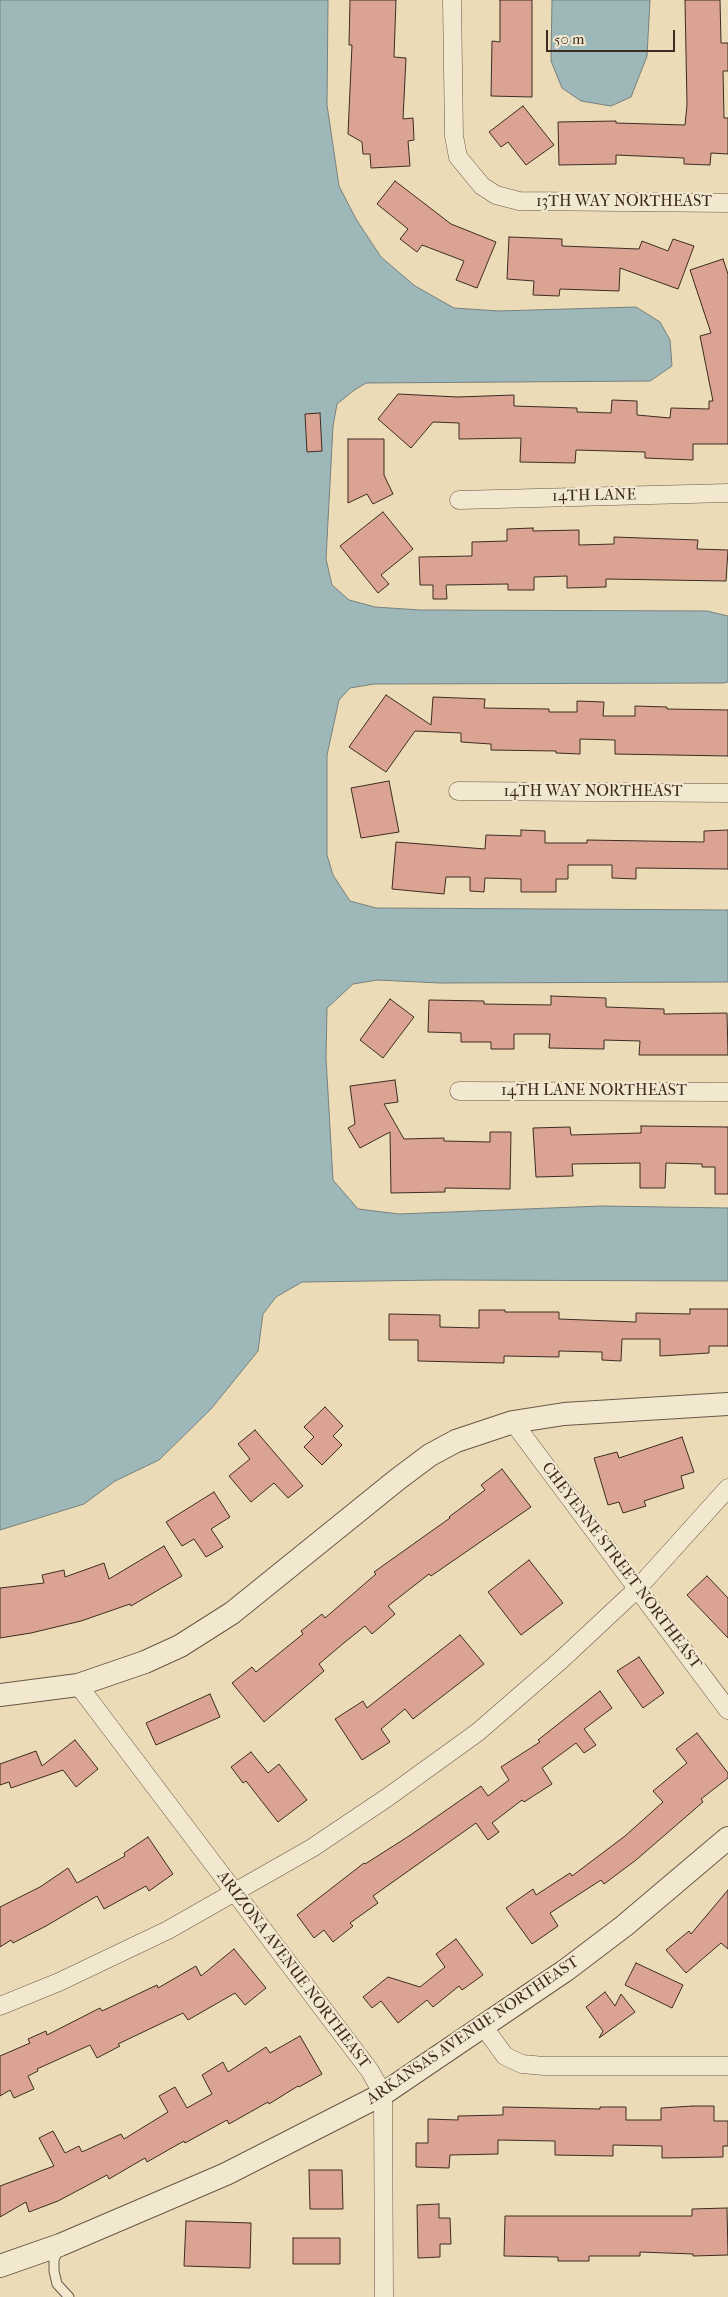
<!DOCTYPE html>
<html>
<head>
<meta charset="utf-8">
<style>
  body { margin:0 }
  #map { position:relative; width:728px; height:2297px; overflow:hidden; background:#ebdbb6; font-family:"IM FELL French Canon",serif }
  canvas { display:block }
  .scale { position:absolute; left:546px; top:30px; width:129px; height:22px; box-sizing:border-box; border:2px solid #3d2d21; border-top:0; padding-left:6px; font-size:15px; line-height:18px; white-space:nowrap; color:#3d2d21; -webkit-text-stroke:4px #f2e8d0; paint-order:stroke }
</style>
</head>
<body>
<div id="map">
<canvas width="728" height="2297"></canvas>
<div class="scale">50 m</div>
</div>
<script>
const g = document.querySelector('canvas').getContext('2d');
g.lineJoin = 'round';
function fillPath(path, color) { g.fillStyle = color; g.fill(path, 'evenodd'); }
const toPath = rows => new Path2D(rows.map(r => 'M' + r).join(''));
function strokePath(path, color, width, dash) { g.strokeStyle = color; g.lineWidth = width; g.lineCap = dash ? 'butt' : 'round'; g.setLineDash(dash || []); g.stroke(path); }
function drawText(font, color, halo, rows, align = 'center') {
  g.font = font + ' "IM FELL French Canon",serif'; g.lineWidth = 4.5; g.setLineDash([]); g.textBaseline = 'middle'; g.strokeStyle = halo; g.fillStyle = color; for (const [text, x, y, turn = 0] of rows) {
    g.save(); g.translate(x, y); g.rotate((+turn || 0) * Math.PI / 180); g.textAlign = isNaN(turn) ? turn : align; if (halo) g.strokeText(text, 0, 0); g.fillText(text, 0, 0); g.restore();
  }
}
const water = toPath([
  [0,0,328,0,327,105,339,186,356,219,381,257,415,286,454,308,499,311,636,307,660,322,670,340,672,366,650,381,366,383,353,391,337,404,333,426,326,559,332,585,349,600,375,607,420,610,707,611,728,616,728,682,723,683,374,684,350,688,339,700,327,755,327,855,333,875,350,901,376,908,728,910,728,982,440,983,377,980,353,984,327,1008,326,1058,333,1180,358,1209,399,1214,601,1206,728,1208,728,1281,441,1280,302,1282,276,1297,263,1314,258,1351,211,1409,159,1460,115,1481,84,1504,0,1530,0,0],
  [552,0,650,0,647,56,631,97,611,106,581,101,562,88,551,61,552,0]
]);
fillPath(water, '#9eb8ba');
strokePath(water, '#77807d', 1);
const building = toPath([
  [350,0,396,0,394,57,406,58,403,119,413,118,414,140,408,141,410,166,371,168,370,154,363,154,362,142,348,134,352,45,349,45,350,0],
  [500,0,532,0,532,97,491,96,492,41,500,42,500,0],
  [685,0,720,0,721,43,728,43,728,71,723,71,724,118,728,118,728,154,711,153,710,165,684,164,684,158,616,155,616,164,559,165,558,122,616,121,616,123,685,125,687,105,685,0],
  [523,106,554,145,526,165,508,142,501,147,489,132,523,106],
  [395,181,451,224,496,242,477,288,456,280,464,261,422,245,417,252,400,239,408,229,377,204,395,181],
  [509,237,562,239,562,246,639,249,642,241,668,251,673,239,694,246,678,289,620,268,619,291,560,289,559,296,533,295,534,281,507,279,509,237],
  [723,259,728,274,728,444,693,444,693,460,645,458,645,452,576,450,575,463,520,462,521,438,459,439,459,423,433,422,411,448,378,419,398,394,458,397,514,395,514,406,577,408,577,412,611,413,612,400,637,401,637,415,670,418,671,408,709,409,709,401,713,401,700,336,711,333,690,270,723,259],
  [320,413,322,451,307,452,305,414,320,413],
  [348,439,384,439,384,475,393,494,373,504,367,494,348,503,348,439],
  [383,512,413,549,381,575,389,584,378,593,340,546,383,512],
  [533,528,533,531,579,530,579,545,614,544,614,537,698,540,697,549,728,550,726,581,606,579,606,587,567,588,567,576,534,577,534,590,508,590,508,584,446,585,447,599,433,599,433,585,420,585,419,557,472,556,472,542,507,541,507,529,533,528],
  [386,695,431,725,433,697,485,699,484,708,549,709,549,712,577,712,577,701,604,702,603,716,635,716,635,706,667,707,667,709,728,710,728,756,615,754,615,740,580,739,580,754,556,753,556,751,491,750,491,744,461,742,461,733,415,731,386,772,349,747,386,695],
  [389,781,399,832,361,838,351,788,389,781],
  [521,830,545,831,545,843,587,843,587,840,704,842,704,831,728,830,728,869,636,868,636,879,612,878,612,865,568,865,568,879,556,879,556,892,521,892,521,879,485,878,484,892,470,891,470,877,446,877,444,894,392,889,396,842,485,849,486,835,521,836,521,830],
  [551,996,606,998,606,1007,664,1009,664,1014,727,1013,728,1055,639,1055,640,1041,604,1040,604,1049,549,1048,550,1034,514,1034,514,1049,491,1049,491,1042,461,1042,461,1033,428,1032,429,1000,484,1001,484,1004,551,1005,551,996],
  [390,999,414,1017,383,1058,360,1040,390,999],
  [395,1080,398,1102,384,1104,404,1139,444,1138,444,1141,490,1142,490,1132,511,1132,510,1189,445,1188,445,1192,391,1193,390,1132,360,1148,348,1128,355,1124,350,1086,395,1080],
  [641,1126,728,1127,728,1194,715,1194,715,1167,702,1167,702,1164,666,1163,665,1188,640,1188,640,1163,572,1164,573,1176,536,1177,533,1128,570,1127,571,1135,641,1133,641,1126],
  [690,1309,728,1309,728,1346,709,1346,709,1353,660,1356,660,1339,622,1339,621,1361,602,1360,602,1352,559,1351,559,1357,504,1356,504,1363,418,1361,418,1340,389,1340,389,1314,440,1315,440,1327,479,1328,479,1310,505,1310,505,1312,559,1312,559,1319,636,1322,636,1313,690,1314,690,1309],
  [325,1407,343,1426,333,1436,342,1445,322,1465,304,1447,314,1437,304,1427,325,1407],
  [255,1430,303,1486,288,1498,274,1483,251,1502,229,1476,250,1459,238,1444,255,1430],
  [682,1437,694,1472,681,1476,684,1488,644,1501,646,1506,623,1513,619,1502,608,1505,594,1458,617,1452,619,1458,682,1437],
  [502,1469,531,1507,431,1576,429,1574,388,1606,395,1614,372,1634,365,1626,345,1642,319,1664,324,1671,264,1722,232,1683,252,1667,256,1672,303,1634,301,1631,322,1614,325,1618,376,1574,374,1572,450,1518,449,1517,485,1490,481,1485,502,1469],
  [214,1492,230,1517,211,1529,223,1547,206,1557,194,1539,182,1546,166,1522,214,1492],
  [164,1546,182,1576,131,1606,130,1604,81,1621,31,1633,0,1638,0,1588,44,1583,42,1575,64,1570,65,1577,104,1563,109,1579,164,1546],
  [529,1560,563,1603,521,1635,488,1592,529,1560],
  [707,1576,728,1598,728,1638,687,1595,707,1576],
  [460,1635,484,1664,413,1719,405,1709,381,1729,390,1742,362,1760,335,1719,363,1701,367,1708,460,1635],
  [639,1657,664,1693,643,1708,617,1671,639,1657],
  [600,1691,612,1708,584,1729,596,1745,584,1753,576,1743,542,1768,552,1784,524,1802,522,1800,492,1823,499,1832,488,1840,476,1823,373,1896,378,1903,350,1923,353,1926,333,1942,324,1930,314,1938,297,1915,364,1863,365,1864,409,1836,481,1786,488,1796,509,1780,501,1767,540,1742,538,1740,600,1691],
  [210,1694,220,1717,156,1745,146,1723,210,1694],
  [697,1733,728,1773,728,1778,701,1799,703,1802,636,1860,604,1884,601,1880,550,1913,558,1926,532,1944,506,1908,533,1889,536,1895,570,1873,572,1876,625,1836,663,1802,653,1791,687,1763,676,1749,697,1733],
  [75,1740,98,1769,76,1787,63,1770,11,1788,9,1782,0,1785,0,1764,36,1751,42,1766,75,1740],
  [251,1752,268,1773,279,1764,307,1800,278,1822,246,1781,243,1783,231,1767,251,1752],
  [148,1837,173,1874,149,1891,146,1886,104,1909,97,1896,46,1926,13,1943,11,1940,0,1947,0,1907,40,1887,68,1868,77,1883,125,1856,124,1853,148,1837],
  [728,1890,728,1949,721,1943,686,1973,666,1950,689,1931,691,1934,728,1890],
  [456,1939,483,1975,462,1990,459,1986,433,2007,427,2000,398,2023,381,2001,372,2008,363,1997,388,1977,420,1987,445,1967,436,1954,456,1939],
  [234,1949,266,1988,245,2005,235,1993,188,2020,183,2013,118,2044,120,2046,97,2058,90,2045,37,2069,38,2071,28,2076,34,2089,14,2098,10,2090,0,2096,0,2056,30,2043,28,2039,46,2031,47,2035,100,2008,102,2011,157,1985,158,1988,196,1966,201,1976,234,1949],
  [636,1963,683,1985,672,2008,625,1985,636,1963],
  [605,1992,615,2006,621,1994,635,2012,599,2038,603,2031,586,2007,605,1992],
  [300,2036,322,2074,299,2087,298,2086,269,2104,268,2102,229,2124,227,2120,185,2143,184,2141,147,2162,145,2158,109,2179,107,2175,58,2201,29,2212,26,2202,0,2217,0,2186,54,2166,39,2138,53,2131,65,2153,79,2146,82,2152,121,2134,124,2139,168,2112,159,2096,175,2087,187,2108,212,2094,202,2075,223,2062,228,2072,266,2047,270,2053,300,2036],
  [693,2106,714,2106,714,2121,728,2121,728,2146,723,2146,723,2157,662,2158,662,2146,613,2145,613,2156,555,2155,555,2141,498,2140,498,2154,450,2155,449,2168,416,2167,416,2143,428,2143,428,2119,458,2120,458,2116,503,2115,503,2107,600,2109,600,2107,626,2107,626,2120,661,2120,661,2108,693,2106],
  [309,2170,342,2170,343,2209,310,2209,309,2170],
  [439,2204,439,2218,450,2218,451,2244,440,2244,440,2257,418,2258,417,2205,439,2204],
  [727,2208,728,2255,693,2256,693,2254,640,2252,640,2256,589,2256,589,2261,558,2261,558,2257,504,2256,505,2216,692,2216,692,2209,727,2208],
  [186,2221,251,2223,250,2268,184,2266,186,2221],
  [293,2238,340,2238,340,2264,293,2264,293,2238]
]);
fillPath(building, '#dba492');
strokePath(building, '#3d2d21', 1);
const service = toPath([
  [59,2248,54,2260,54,2271,57,2284,69,2297]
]);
const minor = toPath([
  [452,0,454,136,458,157,482,186,496,195,519,201,728,203],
  [459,500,728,493],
  [458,791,728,793],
  [459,1091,728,1092],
  [513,1422,728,1710],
  [78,1685,370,2071,383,2094,384,2297],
  [0,2006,59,1982,168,1930,312,1848,388,1797,478,1732,561,1660,637,1589,728,1488],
  [483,2026,505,2056,522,2064,544,2066,728,2066]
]);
const tertiary = toPath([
  [0,1695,78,1685,145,1662,180,1646,232,1613,398,1479,430,1455,456,1441,513,1422,564,1414,728,1404],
  [0,2266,60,2245,226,2174,383,2094,566,1970,624,1926,728,1838]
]);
strokePath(service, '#685846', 11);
strokePath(minor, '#685846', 19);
strokePath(tertiary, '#685846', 24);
strokePath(service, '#f2e8d0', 9);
strokePath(minor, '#f2e8d0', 18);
strokePath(tertiary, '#f2e8d0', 22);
drawText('16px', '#3d2d21', '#f2e8d0', [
  ["13TH WAY NORTHEAST",624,202],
  ["14TH LANE",594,496,-1],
  ["14TH WAY NORTHEAST",593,792],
  ["14TH LANE NORTHEAST",594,1091],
  ["CHEYENNE STREET NORTHEAST",621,1566,53],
  ["ARIZONA AVENUE NORTHEAST",293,1970,53],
  ["ARKANSAS AVENUE NORTHEAST",473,2031,-34]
]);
</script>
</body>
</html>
